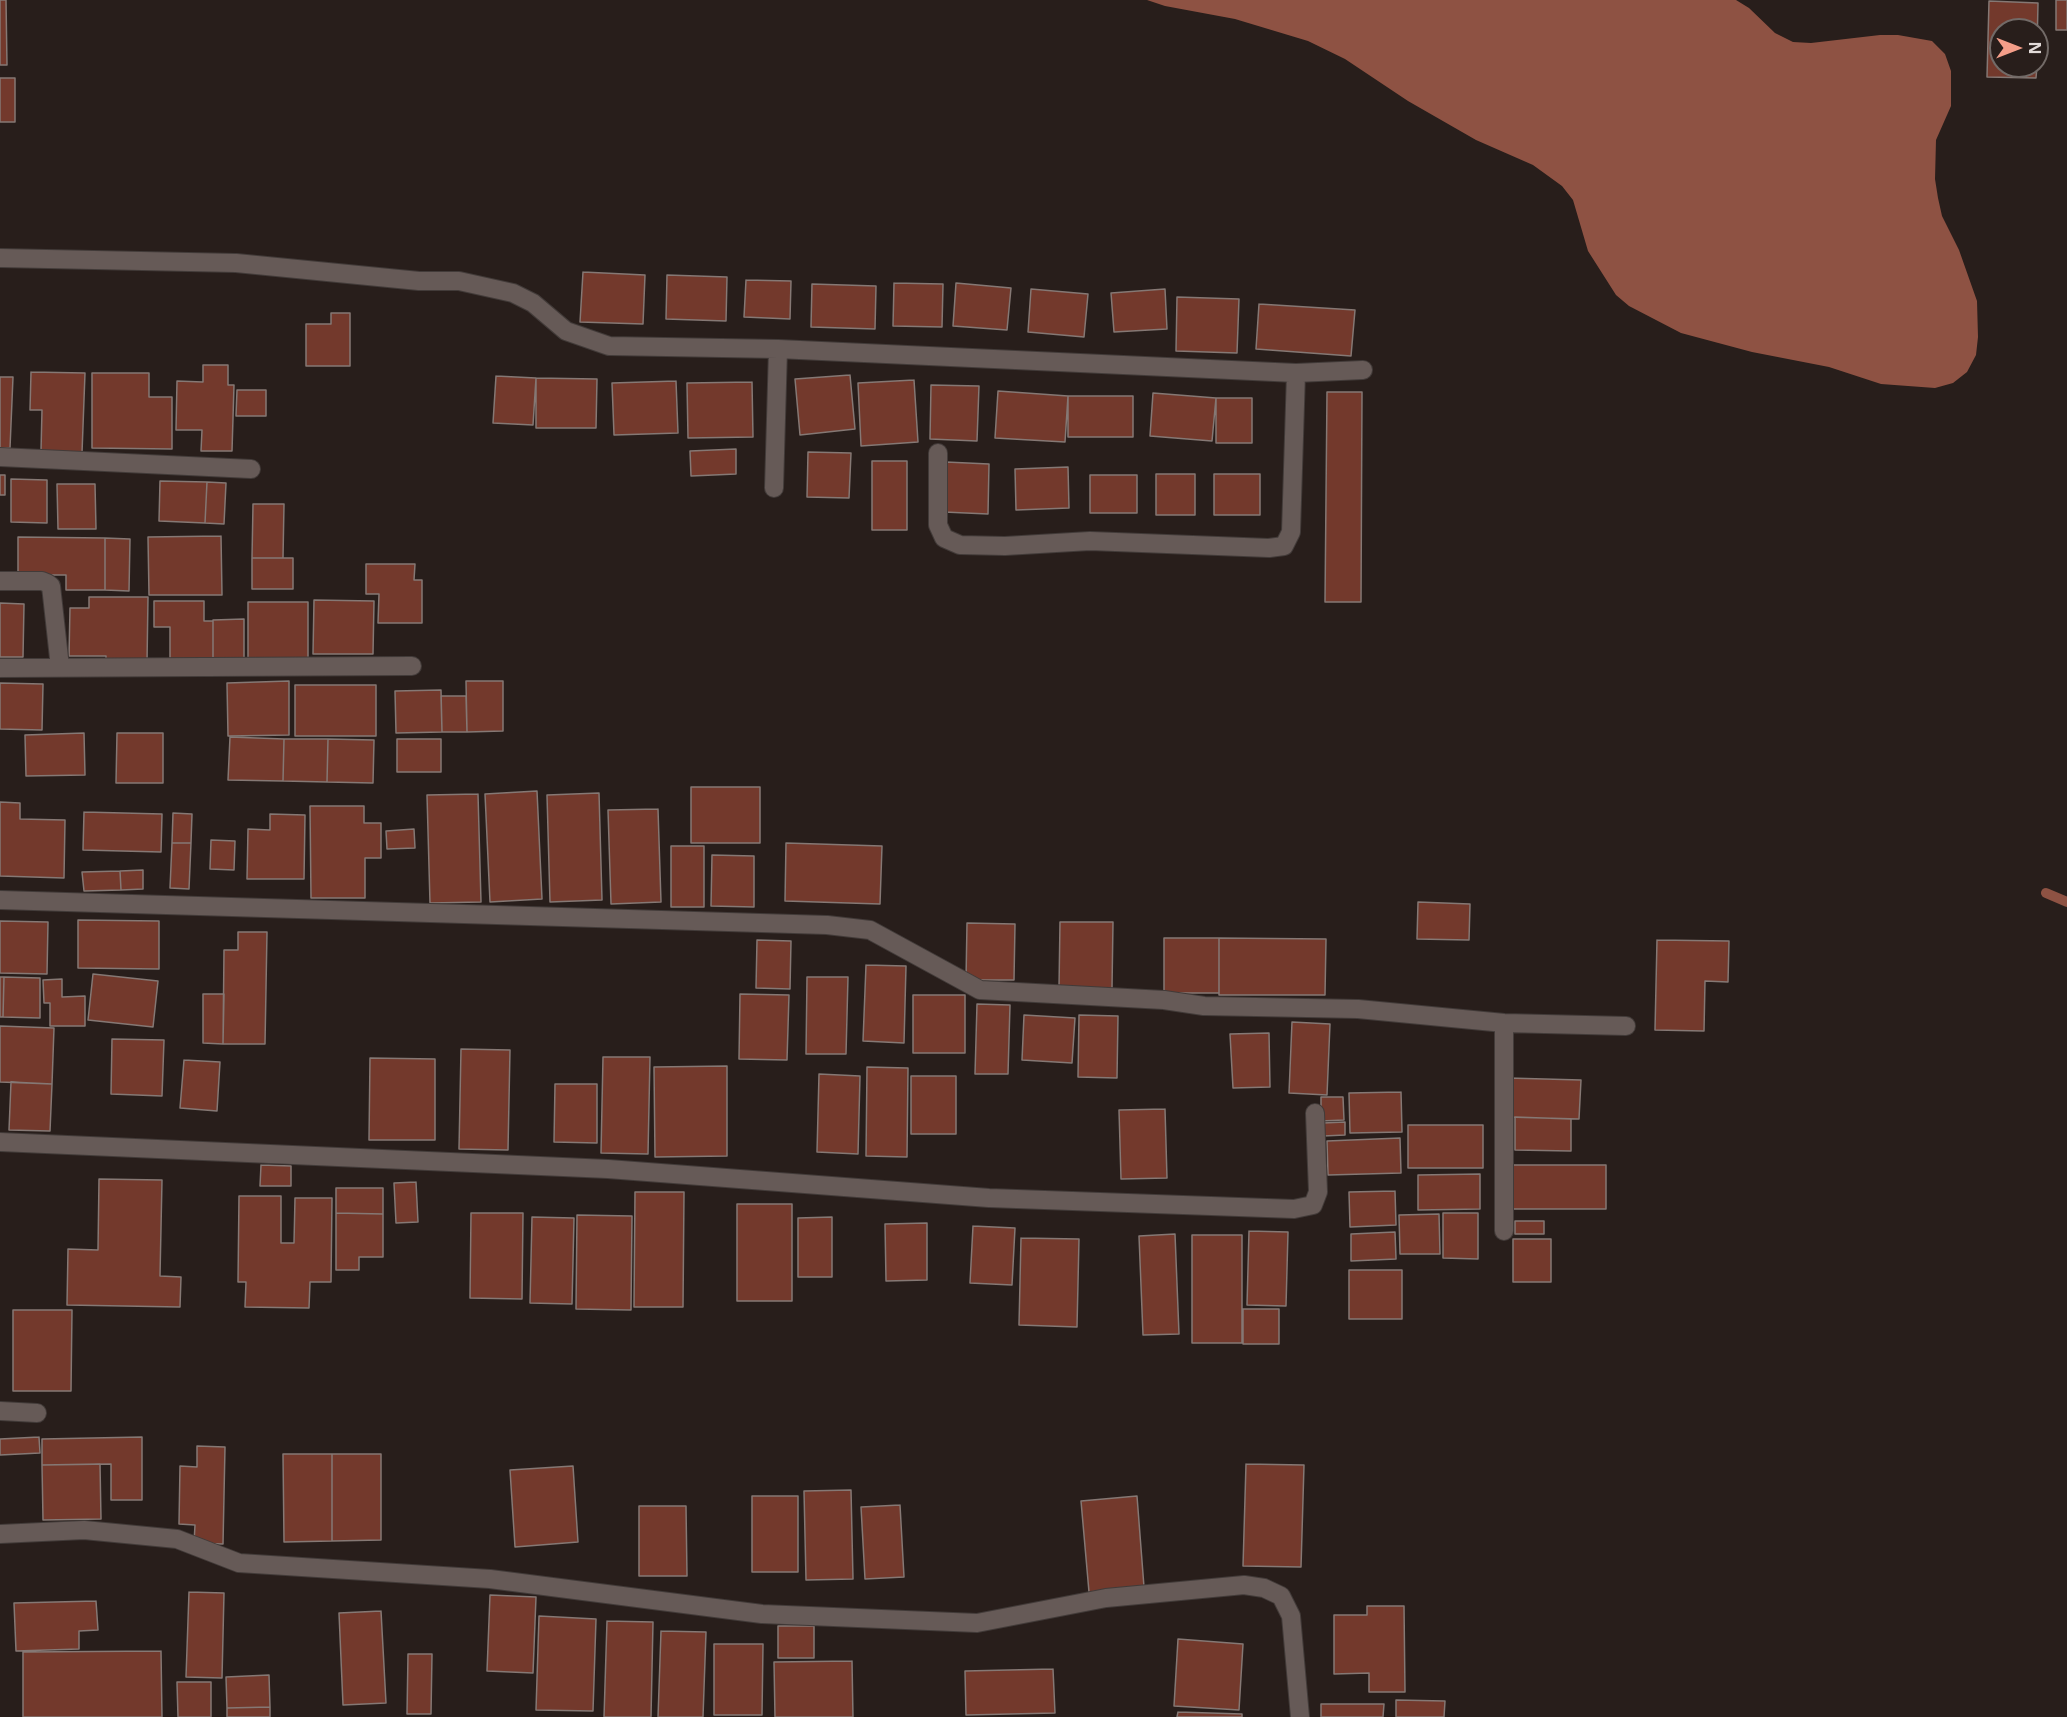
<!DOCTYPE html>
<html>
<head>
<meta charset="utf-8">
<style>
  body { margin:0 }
  #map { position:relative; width:2067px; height:1717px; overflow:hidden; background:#281e1b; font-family:"Open Sans",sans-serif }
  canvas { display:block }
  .north { position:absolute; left:1989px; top:18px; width:60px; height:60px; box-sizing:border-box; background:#281e1b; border:2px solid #726a67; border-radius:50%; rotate:90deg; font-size:16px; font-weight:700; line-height:24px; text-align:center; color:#e2dbd9 }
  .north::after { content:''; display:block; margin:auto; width:21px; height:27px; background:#f49e89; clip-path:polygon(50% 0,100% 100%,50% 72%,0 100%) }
</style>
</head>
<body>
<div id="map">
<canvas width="2067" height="1717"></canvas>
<div class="north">N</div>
</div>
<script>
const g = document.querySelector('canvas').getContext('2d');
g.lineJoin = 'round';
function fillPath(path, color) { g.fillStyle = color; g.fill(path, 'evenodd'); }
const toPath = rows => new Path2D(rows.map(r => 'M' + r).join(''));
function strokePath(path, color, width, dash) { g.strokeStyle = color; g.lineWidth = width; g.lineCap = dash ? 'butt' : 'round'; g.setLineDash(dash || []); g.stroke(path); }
fillPath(toPath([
  [1147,0,1736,0,1749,8,1775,33,1793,42,1811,43,1880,35,1898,35,1932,41,1945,54,1951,71,1951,106,1936,140,1935,179,1938,198,1942,216,1959,250,1977,301,1978,337,1976,355,1967,372,1953,383,1935,388,1881,384,1829,367,1752,352,1681,333,1629,306,1616,295,1588,251,1573,200,1562,186,1533,165,1476,140,1408,101,1345,59,1308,41,1235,19,1165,6]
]), '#8e5243');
strokePath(toPath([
  [2046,893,2067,902]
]), '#8e5243', 10);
const building = toPath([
  [0,0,6,0,7,65,0,65,0,0],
  [2056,0,2067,0,2067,30,2056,30,2056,0],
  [1989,1,2038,3,2037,50,2037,30,2001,30,2001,66,2037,66,2036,78,1987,77,1989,1],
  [0,78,15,78,15,122,0,122,0,78],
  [583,272,645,275,643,324,580,322,583,272],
  [667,275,727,277,726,321,666,319,667,275],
  [746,280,791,281,790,319,744,317,746,280],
  [894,283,943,284,942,327,893,326,894,283],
  [956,283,1011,288,1007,330,953,326,956,283],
  [812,284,876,286,875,329,811,327,812,284],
  [1031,289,1088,294,1084,337,1028,332,1031,289],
  [1165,289,1167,329,1114,332,1111,293,1165,289],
  [1177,297,1239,299,1237,353,1176,351,1177,297],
  [1259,304,1355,310,1351,356,1256,349,1259,304],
  [331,313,350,313,350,366,306,366,306,324,331,324,331,313],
  [203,365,228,365,228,385,234,385,232,451,201,451,202,430,176,430,177,381,203,382,203,365],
  [31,372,85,373,82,453,41,451,42,410,30,410,31,372],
  [92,373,149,373,149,397,172,397,172,449,92,448,92,373],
  [850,375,855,429,800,435,795,379,850,375],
  [496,376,536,378,533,425,493,423,496,376],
  [0,377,13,377,10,448,0,448,0,377],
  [536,378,597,379,596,428,536,428,536,378],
  [914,380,918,442,861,446,858,383,914,380],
  [676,381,678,433,614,435,612,383,676,381],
  [752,382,753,437,688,438,687,383,752,382],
  [931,385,979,386,977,441,930,439,931,385],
  [237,390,266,390,266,416,236,416,237,390],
  [998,391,1068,396,1065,442,995,438,998,391],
  [1327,392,1362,392,1361,602,1325,602,1327,392],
  [1153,393,1216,398,1212,441,1150,436,1153,393],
  [1068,396,1133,396,1133,437,1068,437,1068,396],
  [1216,398,1252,398,1252,443,1216,443,1216,398],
  [736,449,736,474,691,476,690,451,736,449],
  [808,452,851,453,849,498,807,497,808,452],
  [872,461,907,461,907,530,872,530,872,461],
  [946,462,989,464,988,514,944,512,946,462],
  [1068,467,1069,508,1016,510,1015,469,1068,467],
  [1156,474,1195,474,1195,515,1156,515,1156,474],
  [1214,474,1260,474,1260,515,1214,515,1214,474],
  [0,475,5,475,5,495,0,495,0,475],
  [1090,475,1137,475,1137,513,1090,513,1090,475],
  [11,479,47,480,47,523,11,522,11,479],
  [160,481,207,482,205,523,159,521,160,481],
  [207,482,226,483,224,524,205,523,207,482],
  [57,484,95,484,96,529,58,529,57,484],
  [253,504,284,504,283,558,252,558,253,504],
  [221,536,222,595,149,595,148,537,221,536],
  [18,537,105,538,105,590,66,590,66,575,18,575,18,537],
  [105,538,130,539,129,591,105,590,105,538],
  [252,558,293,558,293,589,252,589,252,558],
  [366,564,415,564,414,580,422,580,422,623,378,623,379,594,366,594,366,564],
  [89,597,148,597,147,663,106,663,106,656,69,656,70,608,89,608,89,597],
  [314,600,374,601,373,654,313,654,314,600],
  [154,601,204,601,204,621,213,621,213,664,170,664,170,627,154,627,154,601],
  [248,602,308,602,308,661,248,662,248,602],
  [0,603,24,604,23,657,0,657,0,603],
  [244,619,244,664,213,664,213,620,244,619],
  [289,681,289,735,228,736,227,683,289,681],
  [466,681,503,681,503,731,467,732,466,681],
  [0,683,43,684,42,730,0,729,0,683],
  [295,685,376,685,376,736,295,736,295,685],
  [441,690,442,732,396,733,395,691,441,690],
  [441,696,466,696,467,732,442,732,441,696],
  [84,733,85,775,26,776,25,735,84,733],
  [117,733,163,733,163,783,116,783,117,733],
  [230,737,284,739,283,781,228,780,230,737],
  [284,739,328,739,327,782,283,781,284,739],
  [328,739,374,740,373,783,327,782,328,739],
  [397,739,441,739,441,772,397,772,397,739],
  [691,787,760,787,760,843,691,843,691,787],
  [537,791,542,899,490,902,485,794,537,791],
  [599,793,602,900,550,902,547,795,599,793],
  [478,794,481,902,430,903,427,795,478,794],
  [0,802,20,803,20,819,65,820,64,878,0,876,0,802],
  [310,806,364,806,364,823,381,823,381,858,365,858,365,898,311,898,310,806],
  [658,809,661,902,611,904,608,810,658,809],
  [84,812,162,814,161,852,83,850,84,812],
  [173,813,192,814,191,843,172,843,173,813],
  [270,814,305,815,304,879,247,879,248,829,270,830,270,814],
  [414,829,415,848,387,849,386,831,414,829],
  [211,840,235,841,234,870,210,869,211,840],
  [172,843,191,843,189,889,170,888,172,843],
  [786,843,882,846,880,904,785,901,786,843],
  [671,846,704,846,704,907,671,907,671,846],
  [712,855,754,856,754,907,711,906,712,855],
  [143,870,143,889,121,890,120,871,143,870],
  [120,871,121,890,84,891,82,872,120,871],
  [1418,902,1470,904,1469,940,1417,939,1418,902],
  [78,920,159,921,159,969,78,968,78,920],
  [0,921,48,922,47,974,0,973,0,921],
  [1060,922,1113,922,1112,988,1059,988,1060,922],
  [967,923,1015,924,1014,980,966,980,967,923],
  [238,932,267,932,265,1044,223,1044,224,950,238,950,238,932],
  [1164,938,1219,938,1219,993,1164,993,1164,938],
  [1219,938,1326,939,1325,995,1219,995,1219,938],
  [757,940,791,941,790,989,756,988,757,940],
  [1657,940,1729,941,1728,982,1705,981,1704,1031,1655,1030,1657,940],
  [866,965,906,966,904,1043,863,1041,866,965],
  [93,974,158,981,153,1027,88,1020,93,974],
  [0,977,4,977,3,1017,0,1017,0,977],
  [4,977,40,978,40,1018,3,1017,4,977],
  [807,977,848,977,846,1054,806,1054,807,977],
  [62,979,62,997,85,996,85,1026,50,1026,50,1003,44,1003,43,980,62,979],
  [203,994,224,994,223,1044,203,1043,203,994],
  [740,994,789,995,787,1060,739,1059,740,994],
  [913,995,965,995,965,1053,913,1053,913,995],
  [977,1004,1010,1005,1008,1074,975,1074,977,1004],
  [1024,1015,1075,1018,1072,1063,1022,1060,1024,1015],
  [1079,1015,1118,1016,1117,1078,1078,1077,1079,1015],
  [1292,1022,1330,1024,1327,1095,1289,1093,1292,1022],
  [0,1026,54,1028,52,1084,0,1082,0,1026],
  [1269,1033,1270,1087,1233,1088,1230,1034,1269,1033],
  [112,1039,164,1040,162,1096,111,1094,112,1039],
  [461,1049,510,1050,508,1150,459,1149,461,1049],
  [603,1057,650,1057,648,1154,601,1153,603,1057],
  [370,1058,435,1059,435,1140,369,1140,370,1058],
  [184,1060,220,1062,217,1111,180,1108,184,1060],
  [727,1066,727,1156,655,1157,654,1067,727,1066],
  [867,1067,908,1068,907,1157,866,1156,867,1067],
  [819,1074,860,1076,858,1154,817,1152,819,1074],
  [911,1076,956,1076,956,1134,911,1134,911,1076],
  [1508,1078,1581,1080,1579,1119,1507,1117,1508,1078],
  [11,1082,52,1084,50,1131,9,1130,11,1082],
  [555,1084,597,1084,597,1143,554,1142,555,1084],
  [1401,1092,1402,1132,1350,1133,1349,1093,1401,1092],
  [1321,1097,1343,1097,1344,1120,1321,1121,1321,1097],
  [1165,1109,1167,1178,1121,1179,1119,1110,1165,1109],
  [1515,1117,1571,1119,1571,1151,1515,1150,1515,1117],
  [1345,1122,1345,1135,1323,1136,1323,1123,1345,1122],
  [1408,1125,1483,1125,1483,1168,1408,1168,1408,1125],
  [1400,1138,1401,1173,1328,1175,1327,1141,1400,1138],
  [261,1165,291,1166,291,1186,260,1186,261,1165],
  [1511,1165,1606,1165,1606,1209,1511,1209,1511,1165],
  [1480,1174,1480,1209,1418,1210,1418,1175,1480,1174],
  [99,1179,162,1180,160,1276,181,1277,180,1307,67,1305,68,1249,98,1250,99,1179],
  [416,1182,418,1222,396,1223,394,1183,416,1182],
  [336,1188,383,1188,383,1214,336,1213,336,1188],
  [1395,1191,1396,1225,1350,1227,1349,1192,1395,1191],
  [635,1192,684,1192,683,1307,634,1307,635,1192],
  [239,1196,281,1196,281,1243,294,1243,295,1198,332,1198,331,1282,310,1282,309,1308,245,1307,246,1282,238,1282,239,1196],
  [737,1204,792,1204,792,1301,737,1301,737,1204],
  [336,1213,383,1214,383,1257,359,1257,359,1270,336,1270,336,1213],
  [471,1213,523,1213,522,1299,470,1298,471,1213],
  [1443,1213,1478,1213,1478,1259,1443,1258,1443,1213],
  [1439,1214,1440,1254,1400,1254,1399,1215,1439,1214],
  [577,1215,632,1216,631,1310,576,1309,577,1215],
  [532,1217,574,1218,572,1304,530,1303,532,1217],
  [832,1217,832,1277,798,1277,798,1218,832,1217],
  [1515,1221,1544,1221,1544,1234,1515,1234,1515,1221],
  [927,1223,927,1280,886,1281,885,1224,927,1223],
  [973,1226,1015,1228,1012,1285,970,1283,973,1226],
  [1249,1231,1288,1232,1286,1306,1247,1305,1249,1231],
  [1395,1232,1396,1259,1351,1261,1351,1234,1395,1232],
  [1175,1234,1179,1334,1143,1335,1139,1236,1175,1234],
  [1192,1235,1242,1235,1242,1343,1192,1343,1192,1235],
  [1021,1238,1079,1239,1077,1327,1019,1325,1021,1238],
  [1513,1239,1551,1239,1551,1282,1513,1282,1513,1239],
  [1349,1270,1402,1270,1402,1319,1349,1319,1349,1270],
  [1243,1309,1279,1309,1279,1344,1243,1344,1243,1309],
  [13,1310,72,1310,71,1391,13,1391,13,1310],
  [39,1437,40,1453,0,1455,0,1439,39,1437],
  [142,1437,142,1500,111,1500,111,1464,42,1465,42,1439,142,1437],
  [197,1446,225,1447,223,1544,194,1543,195,1525,179,1524,180,1466,197,1467,197,1446],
  [283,1454,332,1454,332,1541,284,1542,283,1454],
  [332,1454,381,1454,381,1540,332,1541,332,1454],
  [100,1464,101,1519,43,1520,42,1465,100,1464],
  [1246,1464,1304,1465,1301,1567,1243,1566,1246,1464],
  [573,1466,578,1542,515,1547,510,1470,573,1466],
  [851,1490,853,1579,806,1580,804,1491,851,1490],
  [752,1496,798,1496,798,1572,752,1572,752,1496],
  [1137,1496,1144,1587,1089,1592,1081,1501,1137,1496],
  [900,1505,904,1577,865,1579,861,1507,900,1505],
  [639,1506,686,1506,687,1576,639,1576,639,1506],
  [189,1592,224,1593,222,1678,186,1677,189,1592],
  [490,1595,536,1597,533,1673,487,1671,490,1595],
  [96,1601,98,1630,79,1631,79,1649,16,1651,14,1603,96,1601],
  [1367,1606,1404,1606,1405,1692,1369,1692,1369,1673,1334,1674,1334,1615,1367,1615,1367,1606],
  [381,1611,386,1703,343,1705,339,1613,381,1611],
  [539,1616,596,1619,593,1711,536,1710,539,1616],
  [607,1621,653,1622,651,1717,604,1717,607,1621],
  [778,1626,814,1626,814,1658,778,1658,778,1626],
  [661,1631,706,1632,703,1717,658,1717,661,1631],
  [1178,1639,1243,1644,1239,1710,1174,1706,1178,1639],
  [714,1644,763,1644,762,1715,714,1715,714,1644],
  [161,1651,162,1717,23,1717,23,1652,161,1651],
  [408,1654,432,1654,431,1714,407,1714,408,1654],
  [852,1661,853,1717,775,1717,774,1662,852,1661],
  [1053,1669,1055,1713,966,1715,965,1671,1053,1669],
  [269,1675,270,1707,227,1708,226,1677,269,1675],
  [177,1682,211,1682,211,1717,178,1717,177,1682],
  [1396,1700,1445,1701,1444,1717,1396,1717,1396,1700],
  [1321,1704,1384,1704,1383,1717,1321,1717,1321,1704],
  [270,1707,270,1717,227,1717,227,1708,270,1707],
  [1178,1712,1242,1714,1242,1717,1177,1717,1178,1712]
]);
fillPath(building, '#73392c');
strokePath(building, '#857874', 1.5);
const minor = toPath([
  [0,258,236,263,419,281,459,281,513,293,533,303,566,331,609,346,778,349,1296,373,1363,370],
  [938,453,938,525,944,538,960,545,1005,546,1090,541,1269,548,1284,546,1291,532,1296,373],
  [0,457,251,469],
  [774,488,778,349],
  [0,581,42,581,47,583,51,586,60,667],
  [0,668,412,666],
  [0,900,827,925,870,930,980,990,1164,1000,1204,1006,1358,1009,1504,1023,1626,1026],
  [1504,1023,1504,1231],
  [0,1142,608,1169,989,1198,1294,1209,1313,1205,1318,1192,1315,1113],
  [0,1411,37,1413],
  [0,1534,84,1530,177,1539,239,1563,490,1579,762,1614,977,1623,1106,1598,1244,1585,1264,1588,1281,1596,1291,1616,1300,1717]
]);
strokePath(minor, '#423b39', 20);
strokePath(minor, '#665a57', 18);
</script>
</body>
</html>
